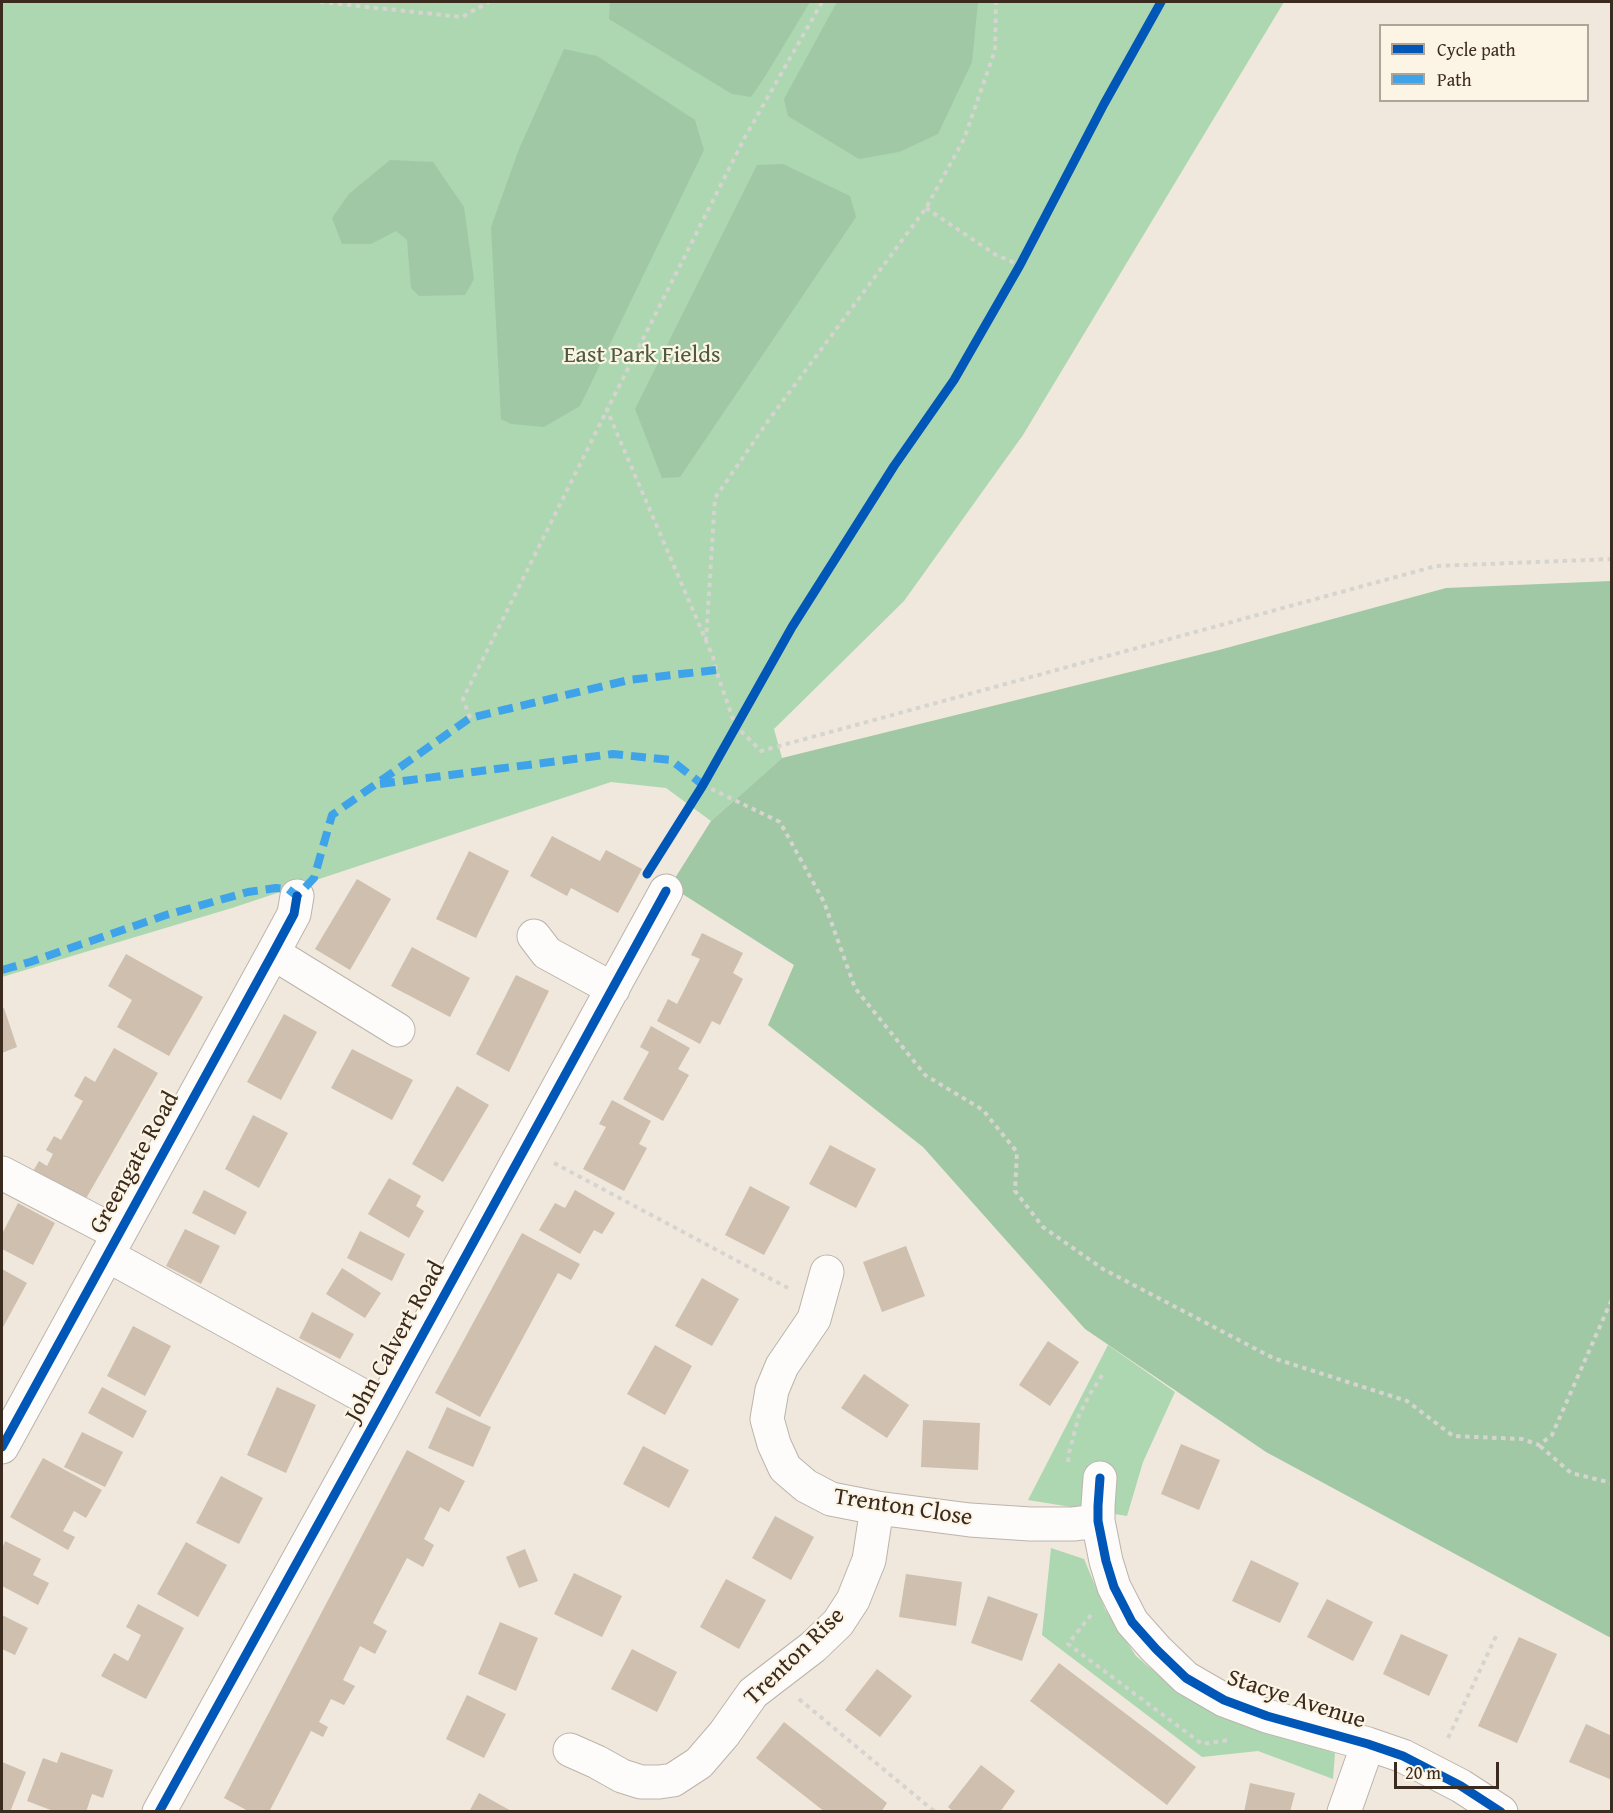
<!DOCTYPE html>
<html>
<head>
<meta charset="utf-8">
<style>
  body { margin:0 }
  #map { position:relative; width:1613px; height:1813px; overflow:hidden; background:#f0e8dc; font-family:"Gentium Book Plus",serif }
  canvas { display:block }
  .frame { position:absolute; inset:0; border:3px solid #3b2a1e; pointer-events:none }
  .legend { position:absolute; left:1379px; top:24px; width:210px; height:78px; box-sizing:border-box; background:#fcf5e5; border:2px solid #afa495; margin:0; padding:8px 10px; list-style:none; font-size:18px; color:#3b2a1e }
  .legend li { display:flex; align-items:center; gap:12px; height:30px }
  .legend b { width:30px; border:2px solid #afa495 }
  .scale { position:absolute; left:1394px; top:1762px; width:105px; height:27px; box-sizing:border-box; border:3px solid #3b2a1e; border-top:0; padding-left:8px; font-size:18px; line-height:21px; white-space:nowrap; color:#3b2a1e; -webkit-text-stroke:4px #fcf5e5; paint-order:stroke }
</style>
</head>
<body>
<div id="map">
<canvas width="1613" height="1813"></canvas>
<div class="frame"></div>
<ul class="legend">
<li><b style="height:8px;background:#0057b8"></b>Cycle path</li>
<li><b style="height:8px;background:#3fa3ea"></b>Path</li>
</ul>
<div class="scale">20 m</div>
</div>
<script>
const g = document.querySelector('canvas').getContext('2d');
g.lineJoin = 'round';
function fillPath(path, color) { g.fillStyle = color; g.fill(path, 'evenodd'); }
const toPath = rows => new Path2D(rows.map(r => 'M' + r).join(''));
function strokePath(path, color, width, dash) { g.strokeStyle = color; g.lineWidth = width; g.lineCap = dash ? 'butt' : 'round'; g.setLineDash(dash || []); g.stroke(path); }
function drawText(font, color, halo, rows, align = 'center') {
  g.font = font + ' "Gentium Book Plus",serif'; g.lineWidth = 4.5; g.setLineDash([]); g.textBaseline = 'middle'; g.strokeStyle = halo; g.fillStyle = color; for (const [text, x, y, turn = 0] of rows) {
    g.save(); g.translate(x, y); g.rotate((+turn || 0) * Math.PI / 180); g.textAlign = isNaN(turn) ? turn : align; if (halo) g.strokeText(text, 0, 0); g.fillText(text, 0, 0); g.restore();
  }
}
fillPath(toPath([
  [2,2,1284,2,1023,435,904,601,774,729,782,758,711,821,666,788,611,782,232,908,2,977],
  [1108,1345,1175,1392,1143,1462,1127,1516,1028,1500],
  [1051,1548,1084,1559,1105,1609,1136,1656,1185,1697,1258,1729,1335,1753,1333,1779,1258,1751,1202,1757,1042,1635]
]), '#acd7b0');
fillPath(toPath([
  [610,2,810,2,766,75,751,97,732,94,609,19],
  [837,2,978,2,972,62,938,134,899,152,859,159,788,116,784,99],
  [564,49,597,56,695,120,704,150,580,406,544,427,511,424,501,419,491,227,519,149],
  [390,160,433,162,464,207,474,279,465,295,419,296,411,288,407,240,396,231,371,244,342,244,332,218,349,194],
  [783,164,850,196,856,217,680,477,662,478,635,409,757,165],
  [1611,581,1611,1638,1266,1452,1085,1329,923,1147,768,1025,794,965,670,886,711,821,782,758,1219,650,1446,588]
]), '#a0c8a5');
fillPath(toPath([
  [552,836,600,861,606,850,642,869,618,913,571,888,567,896,530,876],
  [469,851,509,871,476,938,436,919],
  [357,879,391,899,350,970,315,949],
  [702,933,743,953,733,973,743,979,720,1025,712,1021,700,1044,657,1021,668,999,677,1004,700,959,691,955],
  [412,947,470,978,450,1017,391,986],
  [126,954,203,997,169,1056,117,1027,132,1000,108,986],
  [516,975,549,991,509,1072,476,1054],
  [4,1008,17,1047,2,1053,2,1009],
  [284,1014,317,1032,281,1100,247,1082],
  [651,1026,690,1048,678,1069,689,1075,663,1121,623,1099,649,1052,640,1047],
  [114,1048,158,1073,84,1202,32,1173,39,1161,47,1166,53,1154,46,1150,54,1136,61,1140,83,1101,74,1096,85,1076,95,1082],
  [352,1049,413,1080,392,1120,331,1088],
  [457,1086,489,1105,443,1182,412,1164],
  [612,1100,651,1121,639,1144,647,1148,624,1191,583,1169,606,1127,599,1124],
  [253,1115,288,1133,259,1188,225,1169],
  [830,1145,876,1169,856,1208,809,1184],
  [389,1178,421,1196,416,1206,424,1211,409,1238,368,1214],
  [750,1186,790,1207,764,1255,725,1235],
  [204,1190,247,1212,235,1235,192,1213],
  [575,1190,615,1213,602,1234,594,1230,580,1254,539,1230,555,1203,565,1208],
  [18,1203,55,1223,33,1265,2,1249,2,1234],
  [185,1229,220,1246,201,1284,166,1266],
  [360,1231,405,1254,392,1281,347,1258],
  [522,1233,580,1264,571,1280,558,1273,480,1417,435,1393],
  [906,1246,925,1296,882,1312,863,1262],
  [342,1268,381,1293,365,1318,326,1294],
  [2,1269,27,1283,2,1329],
  [702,1278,739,1299,712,1346,675,1326],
  [312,1312,354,1334,340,1359,299,1338],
  [133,1326,171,1346,145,1396,107,1376],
  [1048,1341,1079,1362,1050,1406,1019,1385],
  [655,1345,692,1366,665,1415,627,1394],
  [864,1374,909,1405,887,1438,841,1408],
  [102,1387,147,1411,133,1438,88,1413],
  [277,1387,316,1405,286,1473,247,1455],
  [447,1407,491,1427,473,1467,428,1448],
  [923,1420,980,1423,978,1470,921,1467],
  [82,1432,123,1452,105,1487,64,1467],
  [1181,1444,1220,1460,1199,1510,1161,1494],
  [643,1446,689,1470,669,1508,623,1484],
  [407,1450,465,1481,449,1512,440,1507,424,1539,434,1545,423,1567,407,1558,373,1623,387,1631,375,1654,360,1646,343,1680,355,1686,344,1705,331,1699,319,1722,328,1727,323,1737,311,1731,269,1812,250,1812,224,1798],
  [43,1458,102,1490,86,1518,74,1511,63,1531,75,1537,68,1550,10,1517],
  [221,1476,263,1498,239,1544,196,1523],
  [775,1516,814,1537,791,1580,752,1558],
  [5,1541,41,1559,33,1575,49,1583,38,1605,2,1586,2,1549],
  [186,1542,227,1565,198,1617,157,1594],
  [525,1549,538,1581,519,1588,506,1557],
  [1251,1560,1299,1583,1280,1623,1232,1601],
  [574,1573,622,1596,602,1637,554,1614],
  [906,1574,962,1582,956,1626,899,1617],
  [726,1579,766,1600,739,1649,700,1627],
  [988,1596,1038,1614,1022,1661,971,1643],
  [1327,1599,1373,1622,1353,1661,1307,1637],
  [138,1604,184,1628,146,1699,101,1676,114,1653,128,1661,141,1635,126,1627],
  [2,1615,28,1628,15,1655,2,1649],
  [500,1622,538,1638,516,1691,478,1674],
  [1401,1634,1448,1655,1429,1696,1383,1674],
  [1519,1637,1557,1654,1517,1743,1478,1726],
  [632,1649,677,1672,657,1712,611,1689],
  [1059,1663,1196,1767,1167,1805,1030,1701],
  [877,1669,912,1696,880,1737,845,1710],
  [467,1695,506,1714,484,1758,446,1739],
  [784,1722,887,1803,881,1812,825,1812,756,1758],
  [1586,1724,1612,1736,1612,1780,1569,1762],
  [61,1752,113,1770,103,1798,92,1794,86,1812,56,1812,27,1801,43,1758,57,1763],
  [2,1762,26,1772,10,1812,2,1812],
  [981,1765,1015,1791,1000,1812,954,1812,948,1807],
  [1250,1783,1295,1793,1290,1812,1244,1812],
  [479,1793,513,1812,469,1812]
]), '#cebfae');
const minor = toPath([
  [534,936,547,953,613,989],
  [273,953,398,1030],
  [2,1173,119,1234],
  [107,1255,383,1407],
  [827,1272,814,1319,782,1366,772,1390,767,1419,774,1444,785,1468,806,1486,831,1499,877,1508,970,1520,1030,1524,1073,1524,1098,1521],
  [2,1447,273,953,294,914,297,896],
  [1100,1478,1098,1506,1098,1521,1106,1561,1114,1587,1132,1622,1156,1649,1186,1678,1224,1700,1267,1716,1368,1744,1403,1756,1461,1786,1501,1812],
  [570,1750,597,1762,622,1776,641,1782,659,1782,673,1780,699,1763,724,1734,753,1693,813,1647,838,1623,853,1600,869,1560,877,1508],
  [159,1812,383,1407,666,891],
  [1344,1812,1368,1744]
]);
strokePath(minor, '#bbb4ac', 35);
strokePath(toPath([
  [320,2,462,17,489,2],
  [822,2,745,137,607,410,713,657,716,670,735,725,761,751,1436,566,1612,559],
  [926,208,996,255,1020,265],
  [706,641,715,498,768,421,926,208,964,139,995,50,996,2],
  [470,718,463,699,607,410],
  [703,785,780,822,824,902,855,988,925,1075,983,1110,1017,1152,1015,1191,1043,1227,1103,1269,1273,1358,1407,1401,1453,1436,1522,1439,1539,1445,1552,1435,1612,1299],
  [554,1163,788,1288],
  [1540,1446,1571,1473,1612,1483],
  [1068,1462,1069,1453,1079,1415,1090,1394,1103,1374],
  [1091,1615,1068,1644,1202,1744,1229,1740],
  [799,1699,935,1812],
  [1448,1738,1498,1632]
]), '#d6d4d0', 4, [4.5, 4.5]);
strokePath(minor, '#fdfcfa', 33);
strokePath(toPath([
  [380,784,613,754,671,760,703,785],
  [2,970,30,962,166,915,248,892,276,888,288,889,297,896,314,878,332,815,470,718,629,680,716,670]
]), '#3fa3ea', 8, [15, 8]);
strokePath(toPath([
  [647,874,703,785,792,627,894,466,954,380,1020,265,1104,104,1161,2],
  [2,1447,273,953,294,914,297,896],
  [1100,1478,1098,1506,1098,1521,1106,1561,1114,1587,1132,1622,1156,1649,1186,1678,1224,1700,1267,1716,1368,1744,1403,1756,1461,1786,1501,1812],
  [159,1812,383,1407,666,891]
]), '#0057b8', 9);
drawText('24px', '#4c5a3f', '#fcf5e5', [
  ["East Park Fields",642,356]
]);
drawText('24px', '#3b2a1e', '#fcf5e5', [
  ["Greengate Road",135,1163,-61],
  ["John Calvert Road",396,1342,-61],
  ["Trenton Close",903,1508,9],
  ["Trenton Rise",795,1657,-44],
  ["Stacye Avenue",1296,1700,18]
]);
</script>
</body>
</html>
